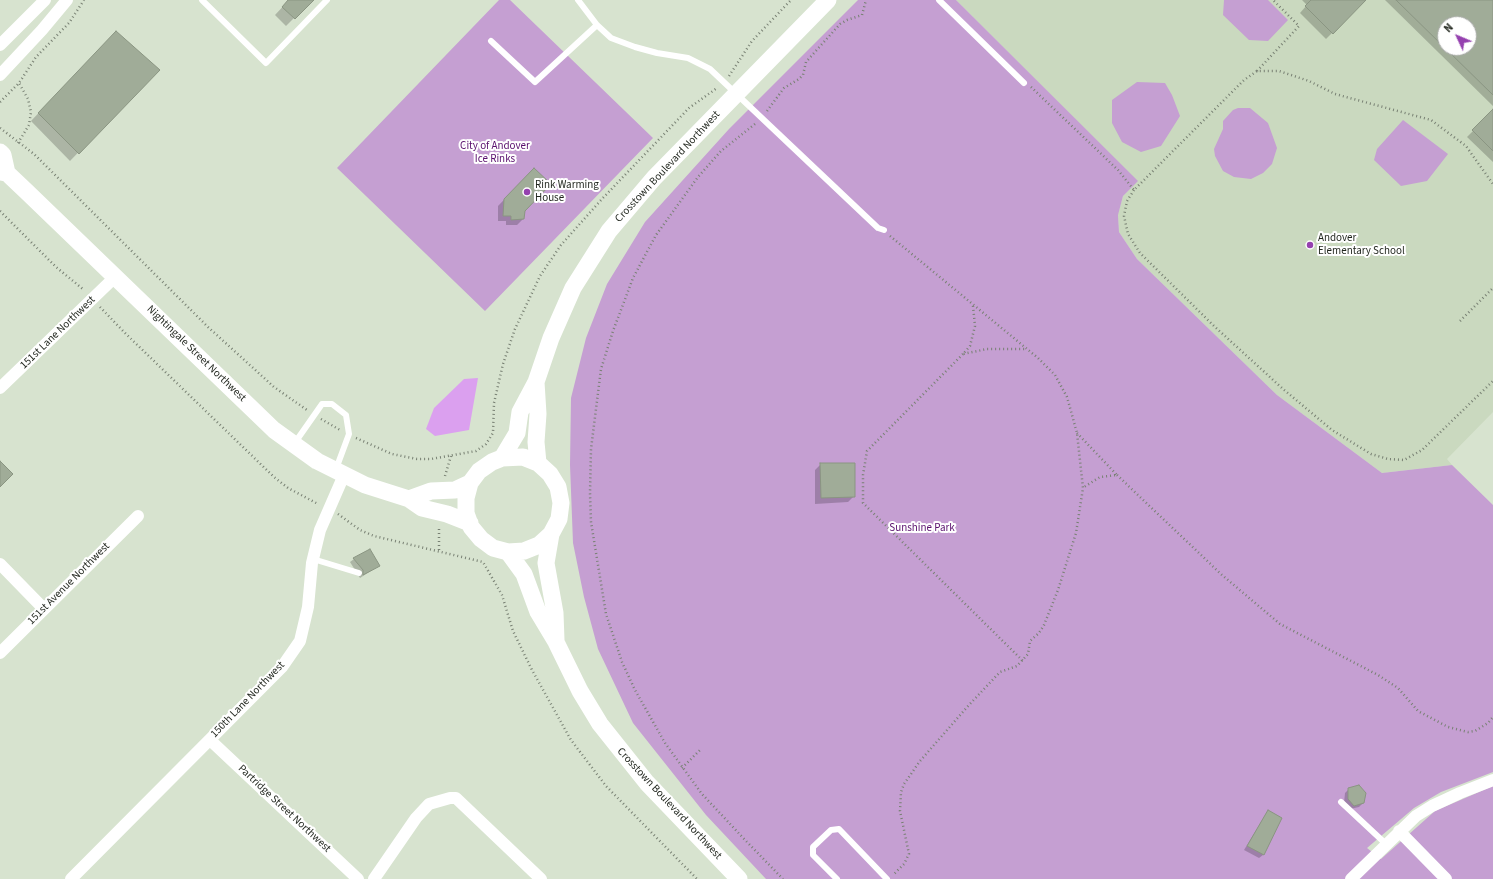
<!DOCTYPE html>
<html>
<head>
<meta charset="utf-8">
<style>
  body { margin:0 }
  #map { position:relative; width:1493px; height:879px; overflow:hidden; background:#d7e3cf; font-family:"Source Sans 3",sans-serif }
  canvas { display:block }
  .north { position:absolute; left:1437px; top:16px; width:40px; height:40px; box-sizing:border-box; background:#fff; border:1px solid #a5a7a4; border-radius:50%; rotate:314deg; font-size:11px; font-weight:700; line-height:16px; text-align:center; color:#1f241c }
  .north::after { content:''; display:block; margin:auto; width:14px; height:18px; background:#9541af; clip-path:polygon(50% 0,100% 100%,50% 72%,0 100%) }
</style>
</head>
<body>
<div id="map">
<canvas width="1493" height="879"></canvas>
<div class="north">N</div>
</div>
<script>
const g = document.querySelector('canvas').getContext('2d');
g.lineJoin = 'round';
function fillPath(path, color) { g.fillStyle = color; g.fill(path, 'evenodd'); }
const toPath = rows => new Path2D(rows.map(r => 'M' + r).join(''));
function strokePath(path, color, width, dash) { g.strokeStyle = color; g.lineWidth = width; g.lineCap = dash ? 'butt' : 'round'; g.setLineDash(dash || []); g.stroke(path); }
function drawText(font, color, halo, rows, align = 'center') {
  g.font = font + ' "Source Sans 3",sans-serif'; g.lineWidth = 4; g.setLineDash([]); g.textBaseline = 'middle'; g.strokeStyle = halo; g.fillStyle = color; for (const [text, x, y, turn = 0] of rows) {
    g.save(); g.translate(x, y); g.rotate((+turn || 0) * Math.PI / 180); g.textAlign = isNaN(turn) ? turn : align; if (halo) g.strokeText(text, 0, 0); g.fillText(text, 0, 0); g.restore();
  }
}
fillPath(toPath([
  [956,0,1493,0,1493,412,1447,459,1452,465,1382,473,1277,395,1137,259,1119,232,1118,214,1123,196,1137,181],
  [1445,24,1469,24,1469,48,1445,48]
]), '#cad9bf');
fillPath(toPath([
  [499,0,510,0,653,138,485,311,337,168],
  [858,0,956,0,1138,181,1123,196,1118,215,1119,232,1137,259,1277,395,1382,473,1452,465,1493,505,1493,772,1441,792,1414,808,1367,848,1381,859,1435,811,1493,786,1493,879,766,879,706,815,633,723,598,649,584,597,573,543,570,465,571,398,586,338,607,284,645,222,729,129],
  [1224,0,1268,0,1288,20,1268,41,1249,40,1223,15],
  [1137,82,1165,83,1172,95,1180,116,1161,146,1141,152,1122,142,1112,123,1112,100],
  [1238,108,1250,108,1268,123,1277,148,1272,164,1263,173,1251,179,1234,177,1223,171,1215,156,1214,149,1223,129,1223,121,1233,110],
  [1403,120,1448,154,1427,181,1401,186,1374,160,1377,149]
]), '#c59fd2');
fillPath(toPath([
  [478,378,469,430,435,436,426,429,434,408,464,379]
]), '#dba0ef');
fillPath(toPath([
  [289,0,312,0,286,26,275,15],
  [1302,0,1365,0,1326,39,1300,13,1307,5],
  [1385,0,1493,0,1493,106],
  [1445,24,1469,24,1469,48,1445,48],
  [108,40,158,70,70,161,31,121],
  [1493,111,1493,162,1467,137],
  [534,169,523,219,517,225,506,225,506,221,498,221,498,206],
  [821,464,854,496,848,502,815,504,815,470],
  [354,559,378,566,360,578,350,562],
  [1349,789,1363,803,1359,807,1350,809,1344,803,1345,793],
  [1268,811,1281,818,1263,855,1259,858,1244,850]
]), '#0003');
const building = toPath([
  [288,0,314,0,295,19,282,7,288,0],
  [1311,0,1366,0,1333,34,1305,6,1311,0],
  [1396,0,1493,0,1493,95,1445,48,1469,48,1469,24,1445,24,1445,48,1396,0],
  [116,31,160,70,79,154,38,113,116,31],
  [1493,109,1493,151,1472,130,1493,109],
  [534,168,551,184,525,211,524,219,511,220,511,216,503,216,504,199,534,168],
  [0,461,13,474,0,487,0,461],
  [820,463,855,463,855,497,821,498,820,463],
  [370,549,380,566,363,575,363,570,353,558,370,549],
  [1359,785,1366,793,1364,803,1354,806,1348,799,1348,788,1359,785],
  [1268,810,1282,818,1264,855,1247,846,1268,810]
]);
fillPath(building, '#a0ac98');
strokePath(building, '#8a9582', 1);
strokePath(toPath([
  [1257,71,1299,26,1273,0],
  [729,76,752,41,791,0],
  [1031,87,1118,170,1134,190,1244,80,1257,71,1279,71,1309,81,1335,94,1431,120,1466,146,1493,184],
  [0,102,19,83,36,57,69,23,84,0],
  [767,111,784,88,799,79,803,75,806,62,840,24,847,20,862,15,866,0],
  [755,124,721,151,698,177,656,235,633,278,613,331,601,369,591,449,590,493,591,522,606,614,622,662,635,690,665,743,702,794,747,842,783,879],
  [0,128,34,154,208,327,274,387,307,410],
  [18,143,29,125,31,112,28,99,19,83],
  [1134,190,1127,201,1124,216,1128,234,1140,253,1214,326,1283,389,1332,430,1371,454,1388,459,1404,460,1422,450,1493,381],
  [0,211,56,267,84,290],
  [890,236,1038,358,1055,375,1067,397,1077,433,1083,488,1076,533,1058,590,1044,625,1039,633,1030,641,1028,654,1017,666,1000,672,969,705,920,761,904,784,901,792,900,811,909,854,904,864,894,874],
  [973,306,975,326,970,346,963,354,987,349,1026,349],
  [100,307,126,334,274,477,288,488,318,504],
  [1460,321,1493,288],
  [963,354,867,451,863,475,863,503,1023,661],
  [321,419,340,430],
  [1077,433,1117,475,1100,477,1084,487],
  [356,438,392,454,417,459,431,459,476,451,486,444,493,433,494,403,503,364,515,329,540,276,561,245,602,199,689,108,717,88],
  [1117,475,1222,575,1280,624,1378,675,1398,688,1418,711,1448,727,1468,732,1475,731,1488,723,1493,717],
  [445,476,451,456],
  [338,514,360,530,374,536,483,562,502,595,513,631,532,670,571,740,606,786,697,879],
  [439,550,439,527],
  [682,768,700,750]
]), '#788073', 2.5, [1, 3]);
strokePath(toPath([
  [202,0,266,63,327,0],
  [578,0,597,25,611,38,635,47,657,53,688,58,710,69,878,228,884,230],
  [939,0,1024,83],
  [491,41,535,82,597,25],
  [294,444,322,404,332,404,346,415,349,434,336,469],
  [313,559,359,573],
  [1341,802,1386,844],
  [837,879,813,855,813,847,831,830,839,829,887,879]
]), '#fff', 6);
strokePath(toPath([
  [0,45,45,0],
  [0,75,42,30,67,0],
  [0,388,115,277],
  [0,564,44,609],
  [0,653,138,516],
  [210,740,358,879],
  [1399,831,1446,879],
  [71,879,282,667,300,641,308,607,312,563,320,530,344,475],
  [374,879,416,818,429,804,450,798,456,798,541,879],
  [1351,879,1416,816,1432,806,1460,793,1493,780]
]), '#fff', 12);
strokePath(toPath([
  [0,152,3,155,7,173],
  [0,172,7,173,26,191,274,430,317,461,365,485,409,499,422,508,447,514,470,523],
  [536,382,538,414,536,442,538,463,550,474,558,487,561,503,559,519,551,534,539,545,524,551,508,552,493,548,481,539,471,527,466,513,466,498,470,483,479,471,492,462,502,458,523,457,538,463],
  [502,458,517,433,520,412,536,382,551,338,573,288,609,231,654,178,828,0],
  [409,499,431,491,455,490,470,483],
  [551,534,546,563,555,613,556,640],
  [508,552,524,574,538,612,556,642,580,691,600,724,647,783,739,879]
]), '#fff', 17);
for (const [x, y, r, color] of [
  [527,192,4,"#9541af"],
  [1310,245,4,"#9541af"]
]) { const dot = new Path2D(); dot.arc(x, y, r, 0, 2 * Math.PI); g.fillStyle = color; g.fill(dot); strokePath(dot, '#fff', 1.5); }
drawText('11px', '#590f6d', '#fff', [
  ["City of Andover",495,147],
  ["Ice Rinks",495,160],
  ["Sunshine Park",922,529]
]);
drawText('11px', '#1f241c', '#fff', [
  ["Crosstown Boulevard Northwest",668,167,-47],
  ["151st Lane Northwest",58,333,-44],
  ["Nightingale Street Northwest",196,354,44],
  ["151st Avenue Northwest",69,584,-45],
  ["150th Lane Northwest",248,700,-46],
  ["Crosstown Boulevard Northwest",669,804,47],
  ["Partridge Street Northwest",284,809,43]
]);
drawText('11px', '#1f241c', '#fff', [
  ["Rink Warming",535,186],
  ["House",535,199],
  ["Andover",1318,239],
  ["Elementary School",1318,252]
], 'left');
</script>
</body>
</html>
